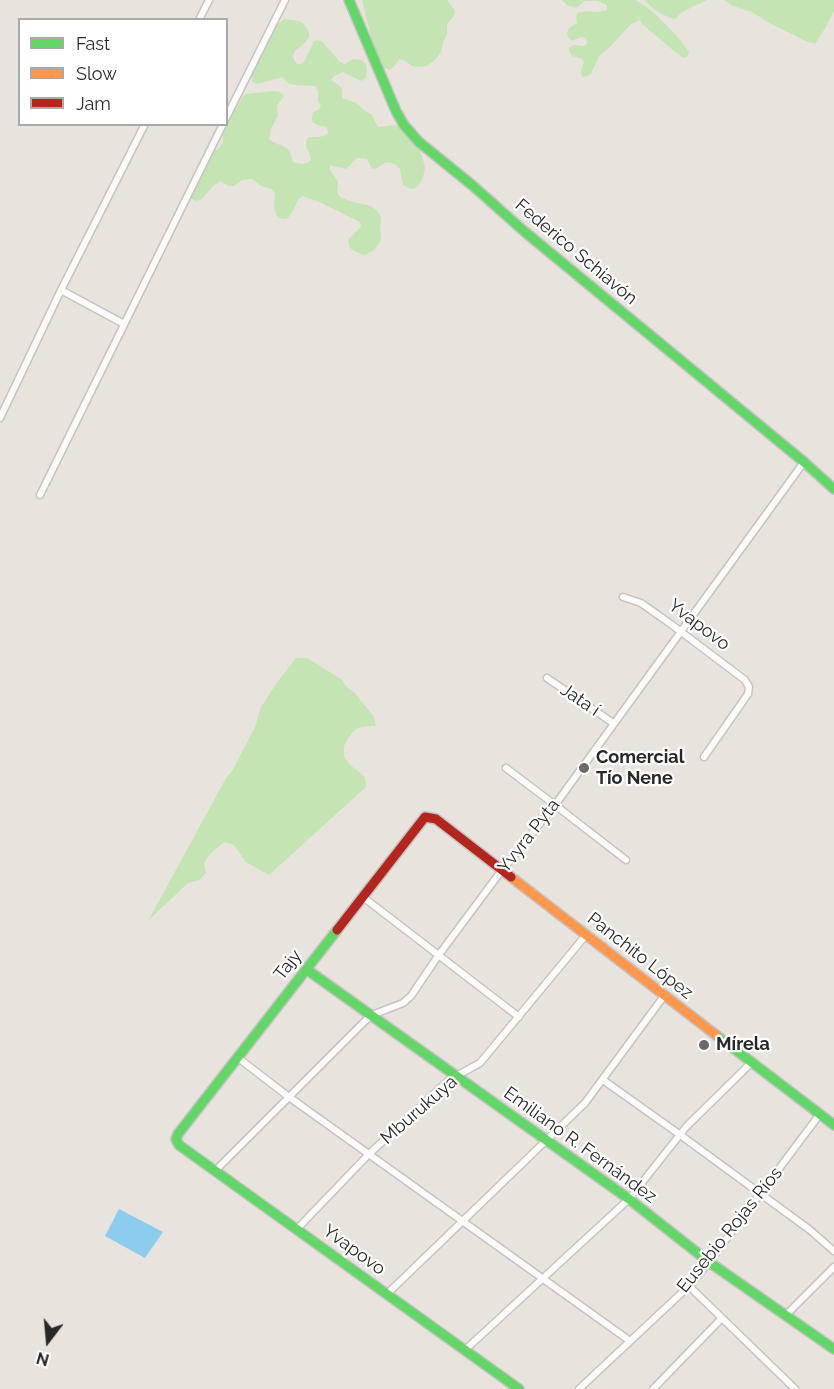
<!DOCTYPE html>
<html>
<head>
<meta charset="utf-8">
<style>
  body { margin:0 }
  #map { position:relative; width:834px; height:1389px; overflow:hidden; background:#e8e4dd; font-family:Raleway,sans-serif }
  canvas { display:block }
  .legend { position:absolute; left:18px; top:18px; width:210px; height:108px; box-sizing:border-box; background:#fff; border:2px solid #a9a9a9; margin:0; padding:8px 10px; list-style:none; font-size:18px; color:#282828 }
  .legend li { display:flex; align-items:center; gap:12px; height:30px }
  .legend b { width:30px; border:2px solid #a9a9a9 }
  .north { position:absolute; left:18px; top:1311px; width:60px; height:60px; -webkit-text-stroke:4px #fff; paint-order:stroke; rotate:196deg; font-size:16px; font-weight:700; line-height:24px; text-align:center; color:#282828 }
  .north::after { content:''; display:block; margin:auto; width:21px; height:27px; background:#282828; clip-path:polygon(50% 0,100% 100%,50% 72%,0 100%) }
</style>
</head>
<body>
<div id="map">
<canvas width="834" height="1389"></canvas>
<ul class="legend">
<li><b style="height:8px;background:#63d668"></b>Fast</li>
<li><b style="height:8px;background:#ff974d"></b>Slow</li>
<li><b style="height:8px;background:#b3261e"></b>Jam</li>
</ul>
<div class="north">N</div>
</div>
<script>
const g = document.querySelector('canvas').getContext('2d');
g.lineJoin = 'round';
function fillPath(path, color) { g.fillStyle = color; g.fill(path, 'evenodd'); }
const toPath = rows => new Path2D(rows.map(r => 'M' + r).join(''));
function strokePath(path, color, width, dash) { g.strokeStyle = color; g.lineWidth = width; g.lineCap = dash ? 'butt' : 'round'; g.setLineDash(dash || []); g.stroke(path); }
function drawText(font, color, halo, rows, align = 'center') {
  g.font = font + ' Raleway,sans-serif'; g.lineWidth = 4.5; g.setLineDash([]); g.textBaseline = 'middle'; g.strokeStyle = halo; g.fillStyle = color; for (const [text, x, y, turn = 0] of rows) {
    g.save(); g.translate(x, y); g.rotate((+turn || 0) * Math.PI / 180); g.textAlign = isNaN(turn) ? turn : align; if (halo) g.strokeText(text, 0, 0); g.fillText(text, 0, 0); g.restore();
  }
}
fillPath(toPath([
  [362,0,447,0,455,11,454,16,447,24,447,34,443,43,441,52,435,60,427,66,417,67,412,66,403,60,399,59,394,67,390,70,381,66,373,45],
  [562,0,636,0,653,12,677,36,689,52,688,56,683,58,674,51,643,25,640,20,631,24,611,46,599,56,591,74,587,76,582,77,581,72,584,62,582,59,572,56,569,51,569,47,574,45,584,46,587,43,586,38,581,37,572,41,568,37,567,33,569,28,577,23,576,18,577,13,587,11,597,12,607,10,607,5,597,1,585,1,576,8,567,5],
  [644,0,707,0,682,12,675,19,670,18,656,11],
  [724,0,834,0,834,11,826,27,815,44,806,41,769,23,752,12,733,6],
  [284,19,299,21,303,23,309,32,309,37,306,42,295,51,293,56,294,60,297,64,302,64,305,60,314,41,318,40,323,42,339,61,344,64,353,59,362,60,366,64,367,69,366,78,361,81,343,72,334,76,331,80,339,85,342,89,342,98,356,103,364,110,372,115,378,127,394,125,399,127,419,148,424,163,425,168,423,178,418,186,413,189,408,188,403,185,400,169,396,165,391,163,386,162,377,168,372,169,367,159,362,158,357,158,346,169,330,165,330,170,338,182,337,193,340,197,350,201,371,206,379,213,381,217,380,228,381,237,380,242,373,251,364,255,354,251,350,248,348,242,349,238,361,227,360,222,317,201,302,196,298,200,294,209,288,218,283,219,278,218,274,209,275,193,271,189,261,186,252,179,242,180,234,186,229,186,220,181,212,187,202,199,197,201,192,199,190,192,204,159,220,147,223,142,223,137,220,133,224,125,226,124,227,121,238,106,243,96,247,94,272,91,281,92,284,97,277,105,278,115,271,129,269,139,273,142,287,148,290,152,293,162,302,164,307,163,311,160,310,155,306,146,306,141,309,137,319,137,323,136,328,133,327,127,317,125,312,122,312,117,313,112,318,110,321,106,318,101,318,91,315,86,294,85,289,84,282,77,262,83,256,84,252,81,251,76,254,66,276,26],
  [296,658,307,658,341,679,347,687,355,693,374,717,376,726,366,726,356,729,349,737,344,746,344,756,349,764,365,777,366,787,269,875,246,862,234,845,224,842,209,855,204,863,206,873,199,880,188,883,148,921,226,778,232,771,255,727,261,707,278,681]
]), '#c4e5b3');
fillPath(toPath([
  [119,1209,163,1232,145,1258,105,1236]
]), '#8ccdee');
const street = toPath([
  [199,20,209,0],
  [226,118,285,0],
  [61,290,124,324],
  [0,418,61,290,145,124],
  [40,495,223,124],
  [623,597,641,603,668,622,745,680,749,687,748,694,704,757],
  [547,678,613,723],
  [506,768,555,805,626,860],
  [363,897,519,1017],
  [237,1057,289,1097,630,1341],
  [603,1080,679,1134,810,1230,834,1251],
  [215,1171,365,1021,372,1015,403,1003,411,996,438,956,502,870,555,805,804,462],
  [297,1229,369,1154,449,1080,480,1063,586,935],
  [689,1286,795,1389],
  [387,1294,585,1103,664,996],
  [786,1315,834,1267],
  [465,1350,629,1199,686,1127,752,1062],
  [579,1389,689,1286,709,1262,820,1114],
  [653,1389,722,1318]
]);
const fast = toPath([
  [349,0,396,111,404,125,419,142,472,185,525,232,804,462,834,489],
  [337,930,178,1134,176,1139,179,1145,519,1389],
  [306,969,629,1199,709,1262,834,1349],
  [716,1035,834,1125]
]);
const slow = toPath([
  [511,877,716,1035]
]);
const jam = toPath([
  [337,930,425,817,436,819,511,877]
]);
strokePath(street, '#c5c3c3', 9);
strokePath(fast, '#c5c3c3', 12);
strokePath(slow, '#c5c3c3', 12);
strokePath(jam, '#c5c3c3', 12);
strokePath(street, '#fcfbfa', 6);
strokePath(fast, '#63d668', 9);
strokePath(slow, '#ff974d', 9);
strokePath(jam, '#b3261e', 9);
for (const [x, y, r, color] of [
  [584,768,6,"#6b6a67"],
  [704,1045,6,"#6b6a67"]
]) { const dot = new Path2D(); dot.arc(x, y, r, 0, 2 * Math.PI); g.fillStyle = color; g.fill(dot); strokePath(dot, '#fff', 2); }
drawText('18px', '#282828', '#fff', [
  ["Federico Schiavón",576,252,40],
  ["Yvapovo",699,625,37],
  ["Jata í",580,700,34],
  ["Yvyra Pyta",529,836,-52],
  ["Panchito López",640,956,38],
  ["Tajy",288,965,-52],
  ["Mburukuya",419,1110,-41],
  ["Emiliano R. Fernández",580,1145,36],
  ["Eusebio Rojas Ríos",730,1230,-51],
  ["Yvapovo",354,1250,36]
]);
drawText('bold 18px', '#282828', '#fff', [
  ["Comercial",596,758],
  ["Tío Nene",596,779],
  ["Mírela",716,1045]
], 'left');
</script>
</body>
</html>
